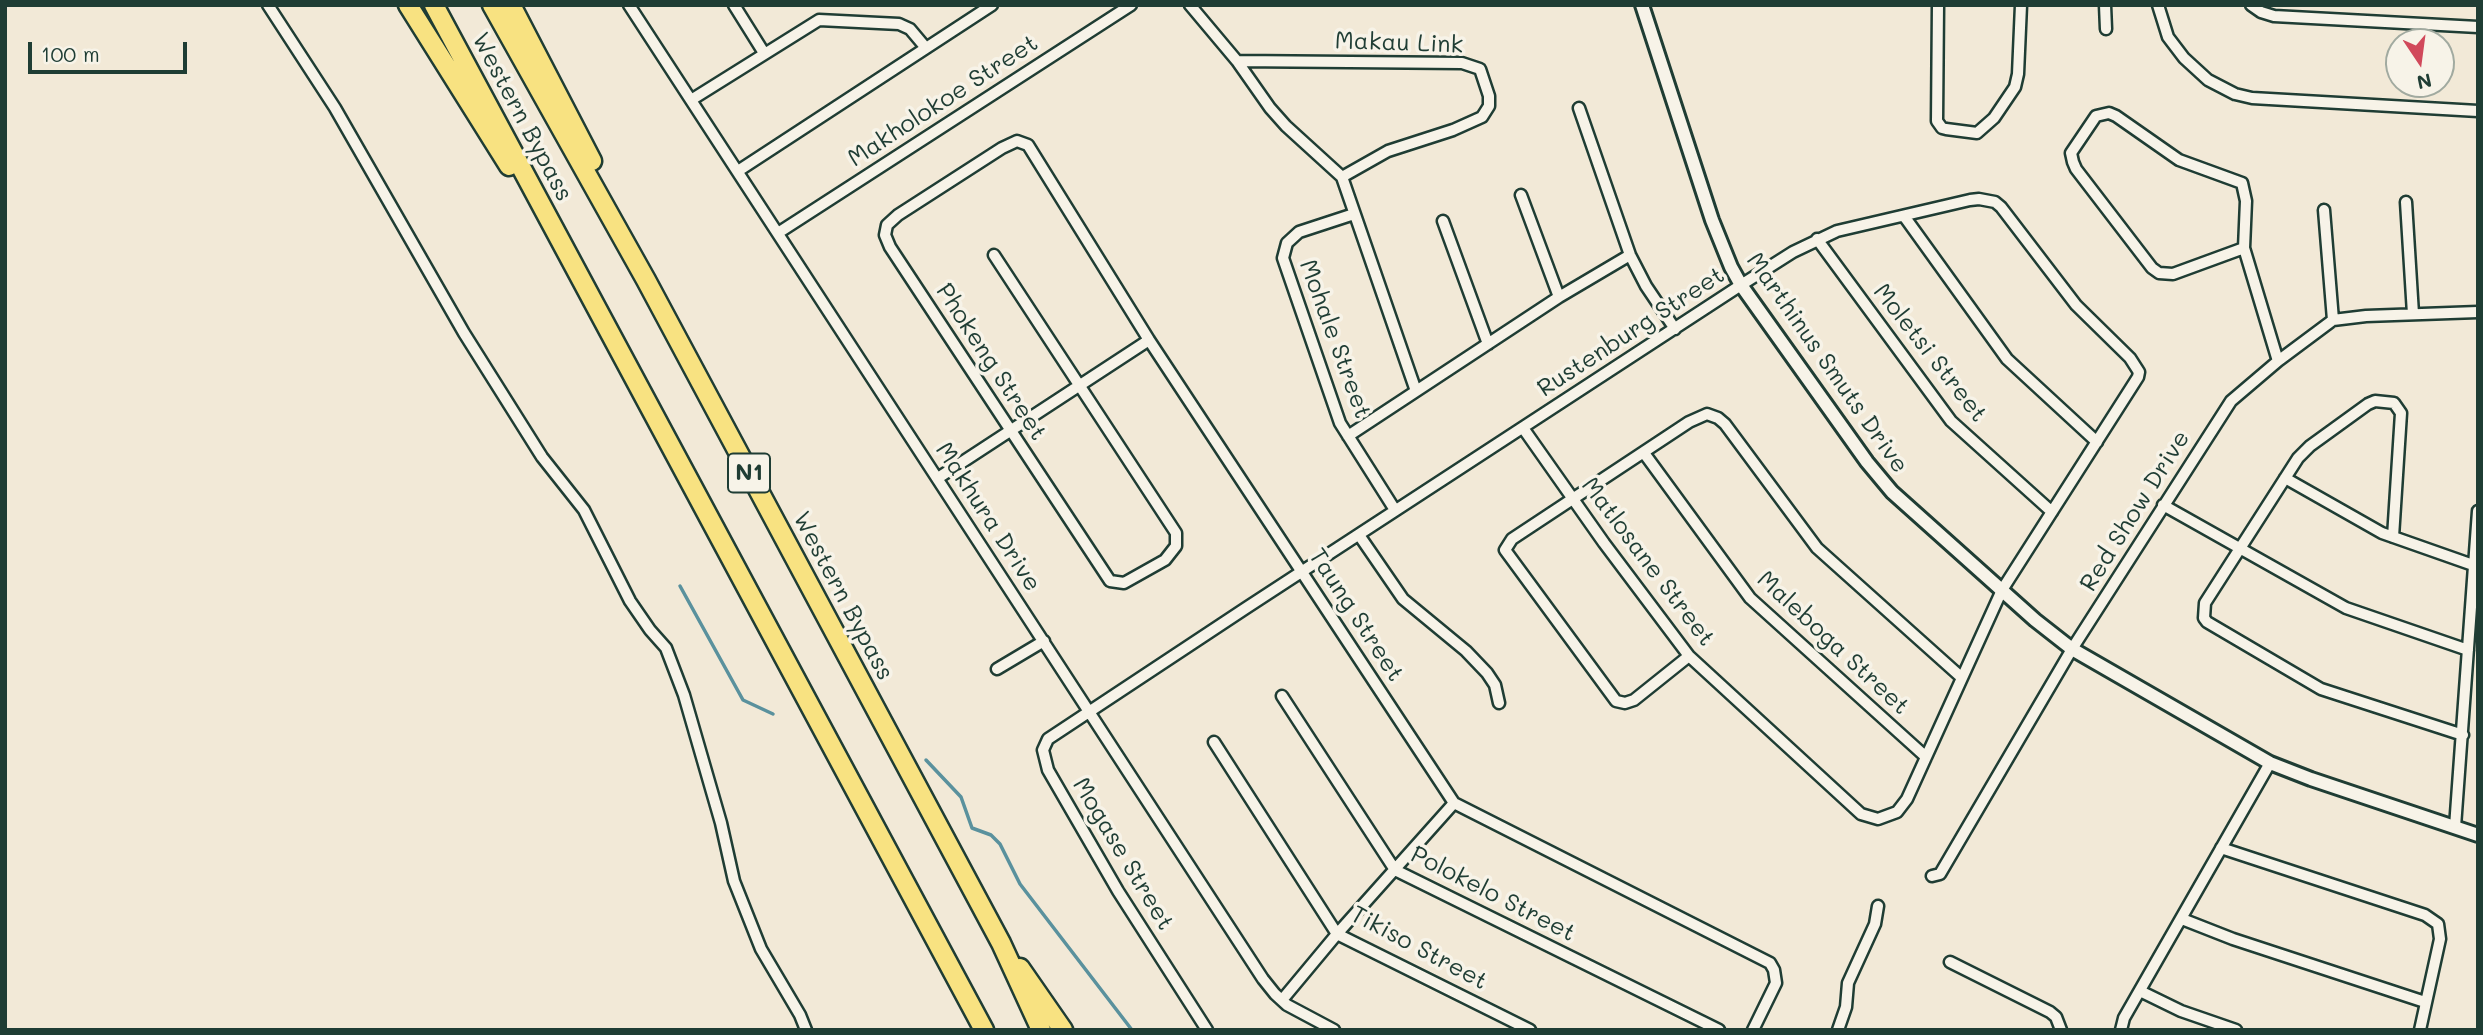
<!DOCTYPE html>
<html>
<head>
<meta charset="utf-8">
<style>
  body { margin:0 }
  #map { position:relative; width:2483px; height:1035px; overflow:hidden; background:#f2e9d7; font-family:Mali,sans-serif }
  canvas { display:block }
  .frame { position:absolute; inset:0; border:7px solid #1f3d34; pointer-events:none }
  .north { position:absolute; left:2385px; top:28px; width:70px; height:70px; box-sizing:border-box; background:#f7f3e8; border:2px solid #a1aaa0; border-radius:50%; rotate:167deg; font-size:19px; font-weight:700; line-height:28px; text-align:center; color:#1f3d34 }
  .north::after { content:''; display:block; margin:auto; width:24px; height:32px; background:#d1495b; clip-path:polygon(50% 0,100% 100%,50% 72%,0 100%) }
  .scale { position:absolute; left:28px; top:42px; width:159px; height:32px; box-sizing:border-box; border:4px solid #1f3d34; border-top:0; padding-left:9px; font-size:21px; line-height:24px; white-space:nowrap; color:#1f3d34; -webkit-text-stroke:5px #f7f3e8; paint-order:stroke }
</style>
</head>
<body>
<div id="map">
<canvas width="2483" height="1035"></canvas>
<div class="frame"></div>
<div class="north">N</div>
<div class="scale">100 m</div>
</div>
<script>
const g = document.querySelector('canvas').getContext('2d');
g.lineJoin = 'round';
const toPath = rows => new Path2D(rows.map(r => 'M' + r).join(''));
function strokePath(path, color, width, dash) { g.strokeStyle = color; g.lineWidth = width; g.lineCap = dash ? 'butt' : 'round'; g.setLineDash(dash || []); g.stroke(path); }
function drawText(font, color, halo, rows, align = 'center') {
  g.font = font + ' Mali,sans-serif'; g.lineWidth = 7; g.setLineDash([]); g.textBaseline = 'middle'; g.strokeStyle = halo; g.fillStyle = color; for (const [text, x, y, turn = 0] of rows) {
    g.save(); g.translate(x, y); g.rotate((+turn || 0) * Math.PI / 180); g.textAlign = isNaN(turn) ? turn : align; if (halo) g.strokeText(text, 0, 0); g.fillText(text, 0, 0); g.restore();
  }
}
strokePath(toPath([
  [680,586,743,700,773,714],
  [926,760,961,797,972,828,991,835,1000,844,1020,884,1132,1030]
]), '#5a919d', 3.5);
const minor = toPath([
  [268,5,335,108,464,333,542,457,584,510,630,601,650,630,666,648,684,695,721,823,734,881,761,949,800,1015,806,1030],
  [629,5,1263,979,1275,994,1287,1005,1334,1030],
  [734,5,764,53],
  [1190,5,1237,61,1270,108,1286,126,1342,177,1416,391],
  [1938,5,1937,121,1942,128,1946,129,1977,133,1994,118,2015,87,2018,74,2021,5],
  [2105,5,2106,29],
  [2158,5,2168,37,2184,58,2208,80,2235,94,2252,98,2478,111],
  [2251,5,2261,12,2274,16,2478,27],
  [1237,61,1462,63,1480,69,1489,96,1489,106,1482,117,1453,130,1388,151,1342,177],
  [691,100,819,20,899,24,910,29,926,48],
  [1579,108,1630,255,1646,286,1675,329],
  [738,171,992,5],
  [1521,195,1559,297],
  [2406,202,2413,314],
  [2324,210,2333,320],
  [1354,214,1299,232,1287,243,1283,258,1340,423,1395,510],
  [1904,216,2007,359,2097,442],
  [1443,221,1488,344],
  [778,233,1131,5],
  [1817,239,1951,421,2052,512],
  [2244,248,2173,274,2159,273,2152,268,2076,169,2073,162,2071,153,2096,116,2109,113,2116,116,2179,160,2242,183,2246,201,2244,248,2278,361],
  [994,255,1176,533,1176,546,1165,560,1124,583,1110,581,890,247,885,235,887,225,898,215,1002,148,1017,141,1028,145,1149,340,1454,803,1770,963,1774,970,1776,983,1753,1030],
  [1348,436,1559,297,1630,255],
  [1644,453,1750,598,1926,757],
  [938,478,1149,340],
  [2285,478,2382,533,2473,565],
  [2163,505,2346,608,2468,650],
  [1359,535,1403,599,1466,651,1487,673,1495,685,1499,703],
  [2393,537,2401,413,2394,403,2375,401,2368,404,2310,446,2298,458,2205,603,2204,618,2207,622,2321,689,2463,735],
  [1689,656,1634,700,1625,703,1616,701,1505,550,1512,539,1689,422,1707,414,1718,418,1725,424,1817,548,1961,677],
  [997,669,1044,641],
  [1282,696,1395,870,1719,1030],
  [1214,742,1337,934,1530,1030],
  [2455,827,2478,511],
  [2221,848,2425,915,2438,924,2440,939,2420,1030],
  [1932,876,1940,874,2072,649,2231,401,2278,361,2333,320,2366,316,2478,312],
  [2182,919,2233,939,2425,1002],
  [1950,962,2050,1012,2056,1017,2061,1030],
  [2140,991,2181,1011,2236,1030],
  [1282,1000,1337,934,1454,803],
  [1207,1030,1118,891,1048,770,1043,750,1048,739,1246,608,1741,285,1793,252,1837,231,1970,200,1979,199,1995,202,2001,207,2076,305,2130,358,2139,372,2138,377,2002,590,1907,799,1897,812,1878,819,1861,814,1689,656,1604,543,1523,428],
  [1838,1030,1846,1007,1848,983,1875,924,1878,906],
  [2121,1030,2124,1018,2270,763]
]);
const tertiary = toPath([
  [1642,5,1712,220,1731,267,1741,285,1867,462,1892,492,2035,620,2072,649,2270,763,2311,779,2478,835]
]);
const motorway = toPath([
  [408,5,509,166],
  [434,5,984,1030],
  [492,5,646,280,1001,943,1041,1030],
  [511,5,592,161],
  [1020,968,1063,1030]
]);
strokePath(minor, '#1f3d34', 15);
strokePath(tertiary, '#1f3d34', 18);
strokePath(motorway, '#1f3d34', 23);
strokePath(minor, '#f7f3e8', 10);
strokePath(tertiary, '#f7f3e8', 12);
strokePath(motorway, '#f8e281', 18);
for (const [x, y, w] of [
  [749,473,42]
]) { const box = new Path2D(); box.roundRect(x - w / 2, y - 19.5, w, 39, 5); g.fillStyle = '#f7f3e8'; g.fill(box); strokePath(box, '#1f3d34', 2); }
drawText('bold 23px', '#1f3d34', null, [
  ["N1",749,473]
]);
drawText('24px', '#1f3d34', '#f7f3e8', [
  ["Makau Link",1399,43,2],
  ["Makholokoe Street",943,101,-33],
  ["Western Bypass",522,117,62],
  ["Rustenburg Street",1631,332,-33],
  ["Mohale Street",1335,339,70],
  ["Moletsi Street",1930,353,52],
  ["Phokeng Street",991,362,57],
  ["Marthinus Smuts Drive",1827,363,55],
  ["Red Show Drive",2135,511,-58],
  ["Makhura Drive",988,517,57],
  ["Matlosane Street",1648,562,53],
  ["Western Bypass",843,596,62],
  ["Taung Street",1356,615,57],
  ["Maleboga Street",1833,643,43],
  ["Mogase Street",1123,854,59],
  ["Polokelo Street",1493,894,27],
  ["Tikiso Street",1419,948,28]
]);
</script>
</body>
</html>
